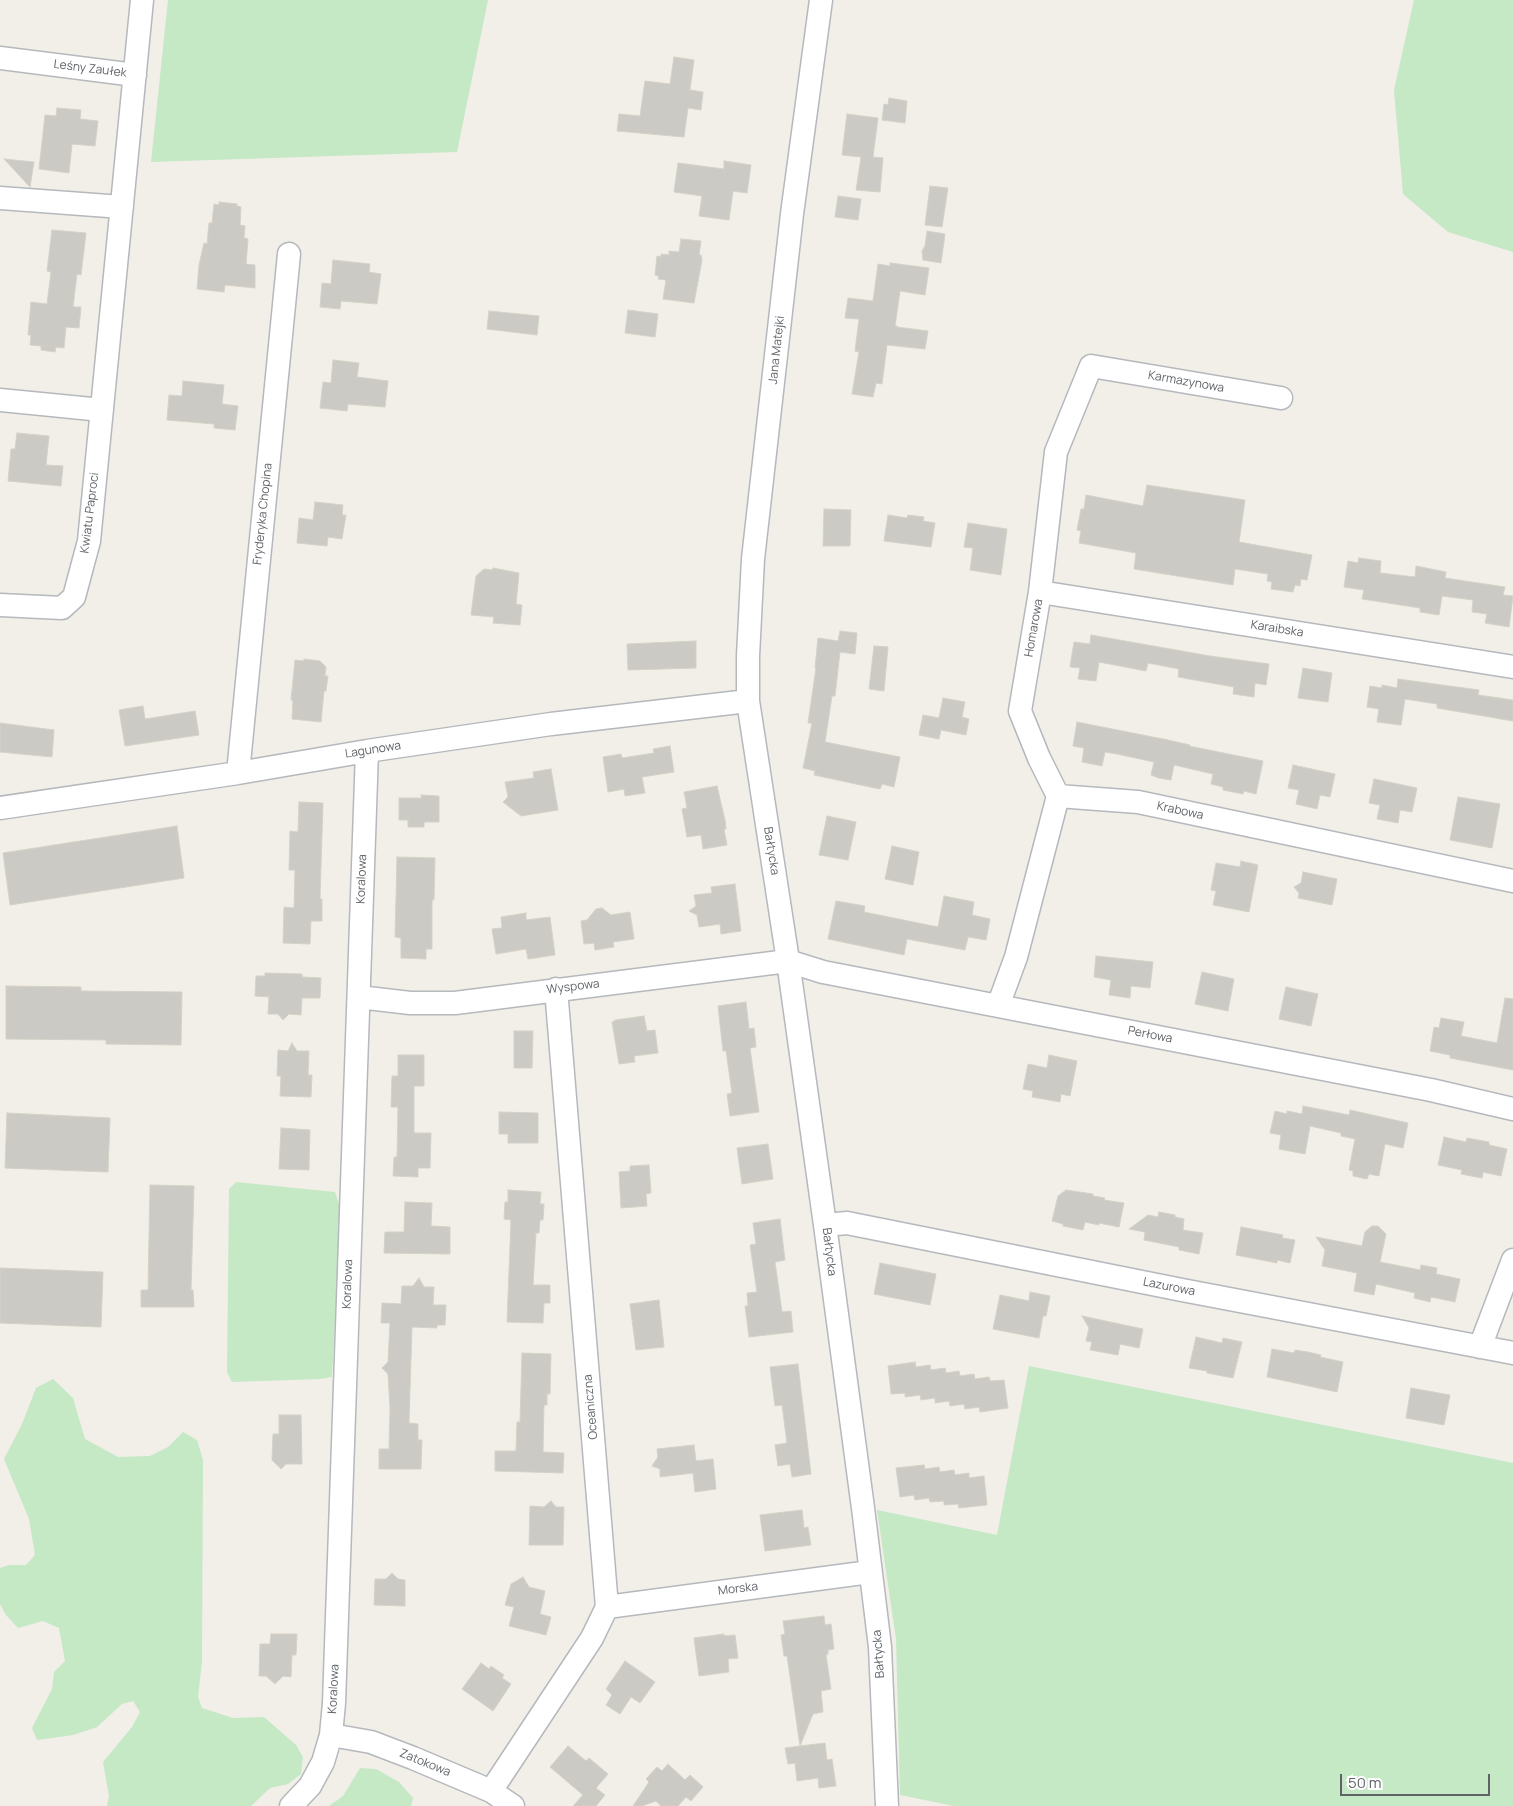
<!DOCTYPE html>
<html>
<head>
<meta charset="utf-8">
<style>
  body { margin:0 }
  #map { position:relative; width:1513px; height:1806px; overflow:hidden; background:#f1efe8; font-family:Manrope,sans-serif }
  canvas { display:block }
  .scale { position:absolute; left:1340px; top:1774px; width:150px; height:22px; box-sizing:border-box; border:2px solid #5f6368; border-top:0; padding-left:6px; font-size:15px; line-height:18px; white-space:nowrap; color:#5f6368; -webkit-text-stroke:4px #fff; paint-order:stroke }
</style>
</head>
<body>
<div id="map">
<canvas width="1513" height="1806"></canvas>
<div class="scale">50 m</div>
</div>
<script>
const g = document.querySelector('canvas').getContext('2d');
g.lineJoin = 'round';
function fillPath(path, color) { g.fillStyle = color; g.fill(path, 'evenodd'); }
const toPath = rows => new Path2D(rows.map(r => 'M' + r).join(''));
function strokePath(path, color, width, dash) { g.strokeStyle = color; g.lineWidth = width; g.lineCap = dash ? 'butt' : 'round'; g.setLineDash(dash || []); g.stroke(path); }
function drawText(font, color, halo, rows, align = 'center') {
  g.font = font + ' Manrope,sans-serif'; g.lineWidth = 4.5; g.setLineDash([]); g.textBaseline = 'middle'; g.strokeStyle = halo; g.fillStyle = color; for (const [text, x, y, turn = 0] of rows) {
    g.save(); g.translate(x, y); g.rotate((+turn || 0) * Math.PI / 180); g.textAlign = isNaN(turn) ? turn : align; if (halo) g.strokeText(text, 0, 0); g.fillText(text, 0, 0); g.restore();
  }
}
fillPath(toPath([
  [168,0,488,0,457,152,151,162],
  [1414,0,1513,0,1513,252,1448,232,1403,194,1394,90],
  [236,1182,335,1192,341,1210,332,1377,319,1379,232,1382,227,1372,229,1189],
  [1029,1366,1513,1463,1513,1806,954,1806,900,1795,896,1639,877,1510,997,1535],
  [53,1379,73,1398,85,1439,118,1457,150,1456,168,1447,183,1432,197,1440,203,1460,202,1661,198,1697,202,1708,233,1718,264,1717,296,1745,303,1757,301,1774,288,1784,270,1788,251,1806,107,1806,109,1796,103,1762,132,1727,140,1712,133,1701,122,1704,97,1727,73,1735,37,1740,32,1728,52,1689,54,1672,65,1661,59,1628,43,1621,18,1628,6,1615,0,1604,0,1568,9,1565,26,1565,35,1555,29,1519,4,1459,22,1424,36,1388],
  [360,1768,376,1769,399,1782,413,1798,411,1806,329,1806,343,1796]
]), '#c5e8c5');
const building = toPath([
  [674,57,694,60,690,90,703,92,701,110,688,108,684,137,617,131,619,114,640,116,645,81,670,84,674,57],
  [889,98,907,101,905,123,882,120,884,104,888,105,889,98],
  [57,108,81,110,80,119,98,121,95,146,72,144,69,173,39,169,45,115,56,116,57,108],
  [847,114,878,118,873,157,883,158,880,192,856,190,861,157,842,155,847,114],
  [4,159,34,162,30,187,4,159],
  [724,161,751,165,747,193,733,191,729,220,699,216,702,196,674,192,678,163,724,169,724,161],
  [930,186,948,188,942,227,925,225,930,186],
  [838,196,861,199,858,220,835,217,838,196],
  [219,202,237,204,237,206,241,207,240,225,245,226,244,238,248,239,246,264,255,265,255,288,225,285,224,292,197,289,199,265,204,243,207,244,209,223,212,223,214,204,219,205,219,202],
  [52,230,86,233,81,275,77,274,73,307,81,307,79,328,66,327,64,348,56,347,55,352,41,350,41,346,30,345,31,335,28,335,31,302,47,304,51,272,47,271,52,230],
  [927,231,945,234,941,263,923,260,922,251,925,246,927,231],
  [681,239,701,241,699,255,701,255,702,260,694,303,663,299,666,280,658,279,659,276,655,275,657,256,661,257,661,254,669,255,669,251,679,252,681,239],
  [333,260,370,264,369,272,381,274,377,304,341,301,340,309,320,307,322,283,331,284,333,260],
  [890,263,929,268,925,295,900,291,895,326,897,326,897,327,928,331,925,349,887,345,882,384,876,383,873,397,852,394,859,352,855,351,859,319,845,318,848,298,873,301,878,264,890,266,890,263],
  [628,310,658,314,655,337,625,333,628,310],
  [489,311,539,316,537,335,487,329,489,311],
  [333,360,359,363,357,377,388,381,385,407,348,404,347,411,320,408,323,382,331,383,333,360],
  [183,381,224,385,222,404,238,406,235,430,214,428,214,424,167,420,169,395,182,396,183,381],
  [17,433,49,436,46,465,63,466,61,486,8,481,11,449,15,449,17,433],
  [1147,485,1245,500,1239,542,1312,555,1307,580,1301,579,1300,586,1295,585,1293,592,1271,589,1272,582,1267,581,1268,574,1235,569,1233,585,1134,569,1136,553,1079,543,1081,531,1077,530,1081,509,1084,509,1086,495,1143,506,1147,485],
  [315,502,343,505,342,515,346,515,342,539,328,537,327,546,297,543,299,518,313,520,315,502],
  [824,509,851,510,850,546,823,546,824,509],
  [888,515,907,518,908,515,924,517,923,521,935,523,931,547,884,541,888,515],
  [968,523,1007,529,1001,575,970,570,973,548,964,547,968,523],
  [1359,558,1381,561,1380,573,1415,577,1416,566,1446,572,1445,578,1505,587,1503,595,1513,596,1509,627,1485,623,1487,614,1472,612,1473,600,1442,596,1439,615,1420,612,1420,608,1362,599,1364,590,1344,587,1348,561,1358,563,1359,558],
  [493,568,519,573,516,604,522,605,520,625,493,623,494,617,471,615,476,576,484,569,492,570,493,568],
  [840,631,857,633,855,654,840,652,835,696,832,696,825,742,900,757,894,787,882,784,880,789,870,787,814,775,815,771,803,768,812,723,808,723,816,668,815,668,818,638,838,641,840,631],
  [1091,635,1210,656,1269,664,1266,685,1255,683,1254,697,1233,694,1234,687,1178,677,1179,669,1148,663,1146,671,1099,662,1096,681,1078,679,1080,668,1070,667,1074,642,1090,644,1091,635],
  [696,641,696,668,628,670,627,644,696,641],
  [874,646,888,647,884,691,869,689,874,646],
  [304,659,320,661,326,667,325,676,328,676,326,691,324,691,321,722,292,719,293,700,291,700,295,660,304,661,304,659],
  [1303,668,1332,673,1328,702,1298,698,1303,668],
  [1398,679,1479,690,1478,695,1513,700,1513,721,1437,708,1437,704,1405,699,1401,725,1377,722,1379,709,1367,707,1370,686,1382,688,1382,685,1397,688,1398,679],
  [943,698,965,702,962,717,969,719,966,735,941,730,939,739,919,735,923,715,939,718,943,698],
  [143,706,145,719,195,711,199,735,125,746,119,710,143,706],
  [1077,722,1168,740,1190,745,1189,746,1263,761,1256,794,1244,791,1243,794,1223,790,1223,787,1211,784,1213,774,1174,765,1171,780,1159,778,1151,775,1154,762,1117,754,1105,752,1102,766,1082,762,1084,748,1073,746,1077,722],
  [0,723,54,730,52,757,0,752,0,723],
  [670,746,674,772,642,777,645,793,625,796,624,789,608,792,603,757,621,754,622,758,654,753,653,749,670,746],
  [1293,765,1335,774,1330,797,1320,795,1317,809,1296,804,1299,790,1288,788,1293,765],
  [551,769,558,810,521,816,503,802,508,797,505,782,534,778,533,772,551,769],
  [1374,779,1417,788,1412,812,1400,810,1398,823,1377,819,1380,805,1369,803,1374,779],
  [717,786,725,820,726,829,724,829,727,845,703,849,701,835,687,837,682,809,687,808,684,792,717,786],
  [421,795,439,796,439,822,424,822,424,827,408,827,408,820,399,820,399,798,422,798,421,795],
  [1458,797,1500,804,1492,848,1450,840,1458,797],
  [299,802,323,803,320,899,322,899,322,921,311,921,310,944,283,943,284,907,294,908,295,870,289,870,290,831,298,832,299,802],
  [827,816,856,822,848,860,819,855,827,816],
  [177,826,184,878,10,905,3,853,177,826],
  [892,846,919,852,913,885,885,879,892,846],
  [397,857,435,858,434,900,432,900,432,949,426,949,426,959,401,958,401,938,395,937,397,857],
  [1241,861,1258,865,1249,912,1213,905,1216,891,1211,890,1216,863,1240,867,1241,861],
  [1303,872,1337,879,1332,905,1298,898,1299,893,1294,887,1301,883,1303,872],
  [735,884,741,931,721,934,720,924,699,927,697,915,689,911,696,906,694,895,712,893,711,887,735,884],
  [944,896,974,902,972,915,990,919,986,940,968,937,965,950,907,939,904,955,828,939,836,901,865,906,864,912,938,927,944,896],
  [602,908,611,915,630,912,634,939,613,942,614,947,595,950,594,943,584,944,581,921,587,920,596,909,602,908],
  [526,913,526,920,550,917,555,955,528,959,526,949,496,954,492,929,502,928,501,917,526,913],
  [1096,956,1153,962,1150,988,1131,986,1130,998,1109,995,1111,980,1094,977,1096,956],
  [1202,972,1234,979,1228,1011,1195,1004,1202,972],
  [265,973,302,974,302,977,321,978,320,998,302,998,301,1015,289,1014,283,1020,278,1014,268,1014,269,997,255,996,256,976,265,976,265,973],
  [6,986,81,987,81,991,182,992,181,1045,106,1044,106,1040,6,1039,6,986],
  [1286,987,1318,994,1311,1026,1279,1019,1286,987],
  [1505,998,1513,999,1513,1070,1450,1058,1450,1055,1430,1051,1434,1027,1439,1028,1441,1018,1464,1022,1461,1036,1497,1043,1505,998],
  [746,1002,749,1029,754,1028,756,1047,750,1048,759,1112,730,1116,727,1094,732,1093,726,1051,723,1051,718,1006,746,1002],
  [644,1016,647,1031,655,1030,658,1053,634,1056,635,1062,619,1064,612,1022,615,1021,615,1020,644,1016],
  [514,1031,533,1031,532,1068,514,1068,514,1031],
  [292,1043,297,1051,309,1051,308,1075,312,1075,311,1097,280,1096,281,1076,277,1076,278,1050,288,1051,292,1043],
  [398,1055,424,1055,424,1086,414,1086,414,1133,431,1133,430,1168,418,1168,418,1177,393,1176,394,1157,397,1157,398,1107,391,1107,392,1076,398,1076,398,1055],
  [1049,1055,1077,1061,1070,1096,1061,1094,1060,1102,1032,1097,1033,1091,1023,1089,1028,1064,1047,1068,1049,1055],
  [1303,1106,1349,1115,1350,1110,1408,1123,1403,1148,1385,1144,1379,1176,1369,1174,1367,1179,1353,1176,1353,1171,1349,1170,1355,1139,1341,1136,1341,1133,1310,1126,1305,1154,1279,1149,1281,1135,1270,1133,1275,1111,1287,1114,1287,1111,1302,1114,1303,1106],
  [499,1112,538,1113,538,1143,508,1143,508,1134,499,1134,499,1112],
  [7,1113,110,1118,108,1172,5,1168,7,1113],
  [281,1128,310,1130,309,1170,279,1169,281,1128],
  [1444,1137,1466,1142,1467,1138,1489,1142,1489,1145,1507,1149,1501,1176,1483,1172,1482,1178,1461,1174,1462,1170,1438,1165,1444,1137],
  [768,1144,773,1179,742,1184,737,1148,768,1144],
  [649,1165,651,1193,646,1194,647,1206,621,1208,619,1172,630,1171,630,1166,649,1165],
  [150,1185,194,1186,191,1290,193,1290,194,1307,141,1307,141,1290,148,1290,150,1185],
  [508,1190,541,1192,540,1204,544,1204,543,1220,540,1220,539,1233,536,1233,533,1285,550,1285,550,1303,544,1303,543,1323,507,1322,511,1220,504,1219,505,1202,508,1202,508,1190],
  [1066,1190,1093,1194,1093,1196,1105,1198,1104,1200,1124,1203,1119,1227,1099,1223,1099,1225,1085,1222,1083,1230,1063,1226,1063,1224,1052,1221,1058,1196,1066,1190],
  [405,1202,432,1203,431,1226,450,1227,450,1254,384,1253,385,1232,404,1232,405,1202],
  [1159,1212,1175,1215,1175,1217,1184,1219,1183,1230,1203,1233,1199,1254,1179,1250,1179,1247,1144,1240,1145,1232,1129,1229,1148,1215,1158,1217,1159,1212],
  [780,1219,785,1260,775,1262,782,1312,791,1311,793,1332,749,1337,745,1306,748,1306,747,1293,757,1292,750,1245,756,1244,753,1223,780,1219],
  [1372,1226,1378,1226,1386,1234,1380,1262,1420,1270,1421,1265,1437,1268,1436,1274,1460,1279,1455,1302,1431,1297,1430,1302,1414,1298,1415,1293,1376,1284,1374,1295,1354,1291,1357,1273,1322,1266,1325,1250,1316,1237,1362,1246,1365,1232,1372,1226],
  [1241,1227,1283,1235,1282,1238,1295,1240,1290,1263,1277,1260,1277,1263,1236,1255,1241,1227],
  [880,1263,936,1274,930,1305,874,1294,880,1263],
  [0,1268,103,1272,101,1327,0,1323,0,1268],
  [419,1278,424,1287,434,1287,433,1305,446,1305,445,1325,437,1325,437,1328,412,1327,409,1423,418,1424,418,1440,422,1440,421,1469,379,1469,379,1449,389,1449,390,1408,388,1374,382,1368,388,1362,390,1323,381,1323,382,1303,401,1304,402,1286,413,1286,419,1278],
  [1030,1292,1050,1296,1046,1316,1043,1316,1039,1338,993,1329,1000,1295,1029,1301,1030,1292],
  [659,1300,664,1347,636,1350,630,1304,659,1300],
  [1082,1316,1143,1329,1139,1348,1120,1344,1118,1355,1090,1350,1092,1342,1086,1341,1089,1328,1082,1316],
  [1196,1337,1222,1343,1223,1338,1242,1342,1233,1378,1207,1373,1207,1371,1189,1368,1196,1337],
  [1272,1349,1294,1353,1295,1350,1308,1352,1321,1355,1320,1357,1343,1362,1337,1392,1267,1377,1272,1349],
  [522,1353,551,1354,550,1394,547,1394,547,1405,544,1405,543,1452,564,1453,563,1473,495,1471,495,1451,516,1451,517,1422,520,1422,522,1353],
  [915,1362,916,1367,930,1365,931,1370,945,1368,946,1373,959,1371,960,1376,974,1374,975,1379,989,1377,990,1381,1004,1380,1008,1408,980,1412,979,1407,965,1409,964,1404,950,1406,949,1401,935,1403,935,1398,921,1400,920,1395,905,1397,905,1393,891,1394,888,1366,915,1362],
  [798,1364,811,1474,792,1477,790,1464,778,1466,775,1445,787,1443,782,1405,775,1406,770,1367,798,1364],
  [1411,1388,1450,1395,1444,1425,1406,1418,1411,1388],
  [279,1415,301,1415,302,1464,286,1464,281,1469,272,1460,273,1434,279,1434,279,1415],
  [694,1445,696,1461,713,1459,716,1489,695,1492,693,1473,660,1477,660,1469,652,1466,658,1457,657,1449,694,1445],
  [924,1465,925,1469,939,1467,940,1472,954,1470,955,1475,969,1473,969,1478,984,1476,987,1505,959,1508,958,1504,944,1505,944,1501,930,1502,929,1498,915,1500,914,1495,900,1497,896,1468,924,1465],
  [551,1501,556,1507,564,1507,563,1545,529,1545,530,1506,544,1507,551,1501],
  [802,1510,804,1528,808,1527,811,1545,765,1551,760,1515,802,1510],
  [392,1573,398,1579,405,1580,405,1606,374,1605,375,1579,386,1579,392,1573],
  [523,1577,529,1587,545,1591,540,1614,551,1617,546,1635,509,1626,514,1607,505,1605,511,1584,523,1577],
  [824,1616,825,1625,831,1624,834,1649,828,1650,828,1654,826,1655,831,1689,821,1691,823,1712,813,1714,800,1746,825,1743,827,1760,832,1759,836,1786,819,1788,818,1778,797,1781,795,1763,788,1764,785,1748,800,1746,787,1656,784,1656,781,1635,785,1634,783,1621,824,1616],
  [271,1634,297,1634,296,1655,292,1655,291,1677,283,1676,275,1684,266,1676,259,1676,260,1644,270,1644,271,1634],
  [724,1634,724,1636,735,1635,738,1658,728,1659,729,1672,699,1676,694,1638,724,1634],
  [625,1661,655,1682,640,1703,631,1697,620,1714,606,1705,612,1695,606,1689,625,1661],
  [481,1663,489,1669,491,1666,504,1675,502,1678,511,1684,493,1711,462,1689,481,1663],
  [568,1746,586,1761,589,1758,608,1774,596,1788,605,1795,596,1806,573,1806,583,1795,550,1767,568,1746],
  [668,1764,685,1780,690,1775,703,1787,691,1801,686,1797,678,1806,661,1806,656,1801,642,1806,633,1806,649,1782,646,1779,657,1767,662,1771,668,1764]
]);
fillPath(building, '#cccac5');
strokePath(building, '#d6d1c6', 1);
const street = toPath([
  [821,0,792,214,753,559,748,656,748,701,788,961,825,1225,863,1508,880,1647,887,1806],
  [0,58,135,75],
  [0,198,122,207],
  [0,400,102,410],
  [1040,592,1513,667],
  [0,605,62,608,74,597,89,541,142,0],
  [238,773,289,254],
  [1058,796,1039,758,1020,711,1040,592,1056,452,1091,366,1281,398],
  [0,808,238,773,367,751,551,724,748,701],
  [359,997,410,1003,455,1003,788,961,823,972,1431,1090,1513,1109],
  [998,1006,1016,957,1058,796,1138,802,1513,881],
  [825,1225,847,1223,1182,1290,1513,1353],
  [1480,1347,1513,1260],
  [607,1607,870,1572],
  [331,1735,371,1742,413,1758,491,1791,513,1806],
  [491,1791,592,1638,607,1607,556,989],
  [291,1806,310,1786,323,1762,331,1735,334,1703,367,751]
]);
strokePath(street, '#b5b8bc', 25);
strokePath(street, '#fff', 22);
drawText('12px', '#5f6368', '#fff', [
  ["Leśny Zaułek",90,69,7],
  ["Jana Matejki",777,350,-84],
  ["Karmazynowa",1186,382,10],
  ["Kwiatu Paproci",90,513,-83],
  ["Fryderyka Chopina",263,514,-84],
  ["Homarowa",1034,628,-80],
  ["Karaibska",1277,629,9],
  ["Lagunowa",373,750,-9],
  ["Krabowa",1180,811,12],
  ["Bałtycka",771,851,81],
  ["Koralowa",362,879,-88],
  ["Wyspowa",573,987,-7],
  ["Perłowa",1150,1035,11],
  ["Bałtycka",829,1252,83],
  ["Koralowa",348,1284,-88],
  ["Lazurowa",1169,1287,11],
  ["Oceaniczna",591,1407,-95],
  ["Morska",738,1589,-7],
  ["Bałtycka",879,1654,-94],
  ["Koralowa",334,1689,-87],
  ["Zatokowa",425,1763,22]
]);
</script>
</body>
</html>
